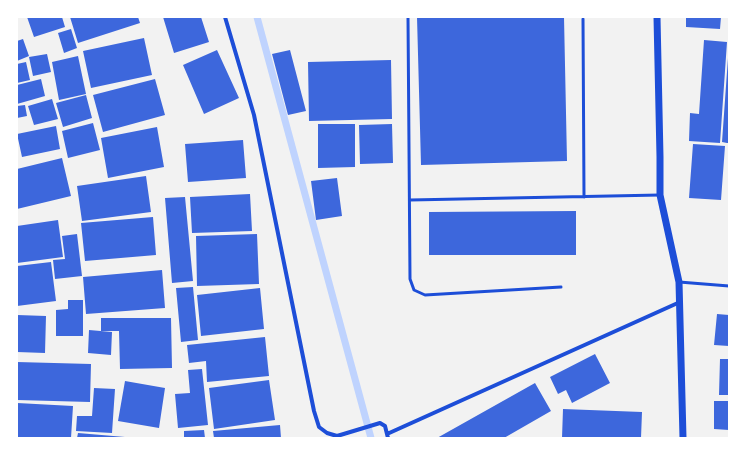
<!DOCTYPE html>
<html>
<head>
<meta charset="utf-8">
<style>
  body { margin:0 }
  #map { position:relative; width:746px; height:455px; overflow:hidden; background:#f2f2f2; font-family:Commissioner,sans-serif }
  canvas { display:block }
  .frame { position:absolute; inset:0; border:18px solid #fff; pointer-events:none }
</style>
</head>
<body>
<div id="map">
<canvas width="746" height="455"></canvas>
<div class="frame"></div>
</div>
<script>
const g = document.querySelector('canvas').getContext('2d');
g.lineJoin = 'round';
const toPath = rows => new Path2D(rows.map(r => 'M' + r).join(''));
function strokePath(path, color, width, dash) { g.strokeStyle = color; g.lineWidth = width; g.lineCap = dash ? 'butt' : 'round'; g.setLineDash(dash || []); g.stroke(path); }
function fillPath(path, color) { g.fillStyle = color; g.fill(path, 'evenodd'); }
strokePath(toPath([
  [257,17,371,438]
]), '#bfd3fe', 7);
fillPath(toPath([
  [27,17,62,17,65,27,34,37],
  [70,17,138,17,140,23,78,43],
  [163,17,201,17,209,42,174,53],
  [417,17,564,17,567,161,421,165],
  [686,17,721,17,720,29,686,27],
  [71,29,77,48,64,53,58,33],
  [144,38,152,75,91,88,83,51],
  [23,39,29,56,17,61,17,41],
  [704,40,727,42,720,143,689,141,690,113,699,114],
  [217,50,239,98,204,114,183,65],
  [290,50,306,111,288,115,272,54],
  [47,54,51,72,33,76,29,57],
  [78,56,86,94,59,100,52,62],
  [728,58,729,58,729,143,727,143,722,142],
  [391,60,392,119,309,121,308,62],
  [26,62,30,80,17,83,17,64],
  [41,79,45,96,17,104,17,85],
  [155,79,165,115,103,132,93,95],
  [86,95,92,118,63,127,56,103],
  [52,99,58,119,34,125,28,106],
  [25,105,27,116,17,118,17,106],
  [93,123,100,150,68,158,62,131],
  [318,124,355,124,355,167,318,168],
  [392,124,393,163,360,164,359,125],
  [56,126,60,149,22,157,17,134],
  [157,127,164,167,108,178,101,138],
  [243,140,246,178,188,182,185,144],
  [693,144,725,146,721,200,689,198],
  [62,158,71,196,17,209,17,169],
  [146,176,151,212,82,221,77,186],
  [337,178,342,216,316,220,311,181],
  [250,194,252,231,192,233,190,197],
  [185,197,193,281,172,283,165,198],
  [576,211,576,255,429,255,429,212],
  [153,217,156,255,85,261,81,223],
  [58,220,63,257,17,263,17,226],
  [77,234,82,276,55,279,53,260,65,259,62,236],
  [257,234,259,284,197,286,196,236],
  [51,262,56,301,17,306,17,266],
  [162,270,165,308,86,314,83,277],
  [193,287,198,340,181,342,176,288],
  [260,288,264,329,201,336,197,295],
  [68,300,83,300,83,336,56,336,56,310,68,309],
  [717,314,729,315,729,346,714,345],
  [17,315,46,316,45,353,17,352],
  [101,318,171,318,172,368,120,369,119,331,101,331],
  [89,330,112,332,111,355,88,353],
  [265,337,269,376,207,382,206,361,189,363,187,345],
  [595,354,610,383,572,403,566,390,558,394,550,377],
  [720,359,729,359,729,395,719,395],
  [17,362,91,364,90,402,17,400],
  [202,369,208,425,178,428,175,394,190,393,188,370],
  [269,380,275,420,214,429,209,388],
  [125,381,165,388,159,428,118,421],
  [535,383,551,411,504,438,437,438],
  [94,388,115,389,112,433,76,431,77,416,92,416],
  [714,401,729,401,729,430,714,429],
  [17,403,73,406,71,438,17,438],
  [563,409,642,412,641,438,562,438],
  [280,425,281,438,214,438,213,431],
  [204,430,205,438,184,438,184,431],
  [78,433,125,437,125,438,77,438]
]), '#3d67dc');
strokePath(toPath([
  [408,17,410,279,414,290,425,295,561,287],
  [583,19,584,197],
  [410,200,660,195],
  [679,282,729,286]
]), '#1d4ed8', 3);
strokePath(toPath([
  [225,17,254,115,314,411,319,427,327,433,337,436,380,423,385,426,387,434],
  [388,438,387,434,680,302]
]), '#1d4ed8', 4);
strokePath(toPath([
  [657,17,660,157,660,195,679,282,683,438]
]), '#1d4ed8', 7);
</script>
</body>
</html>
